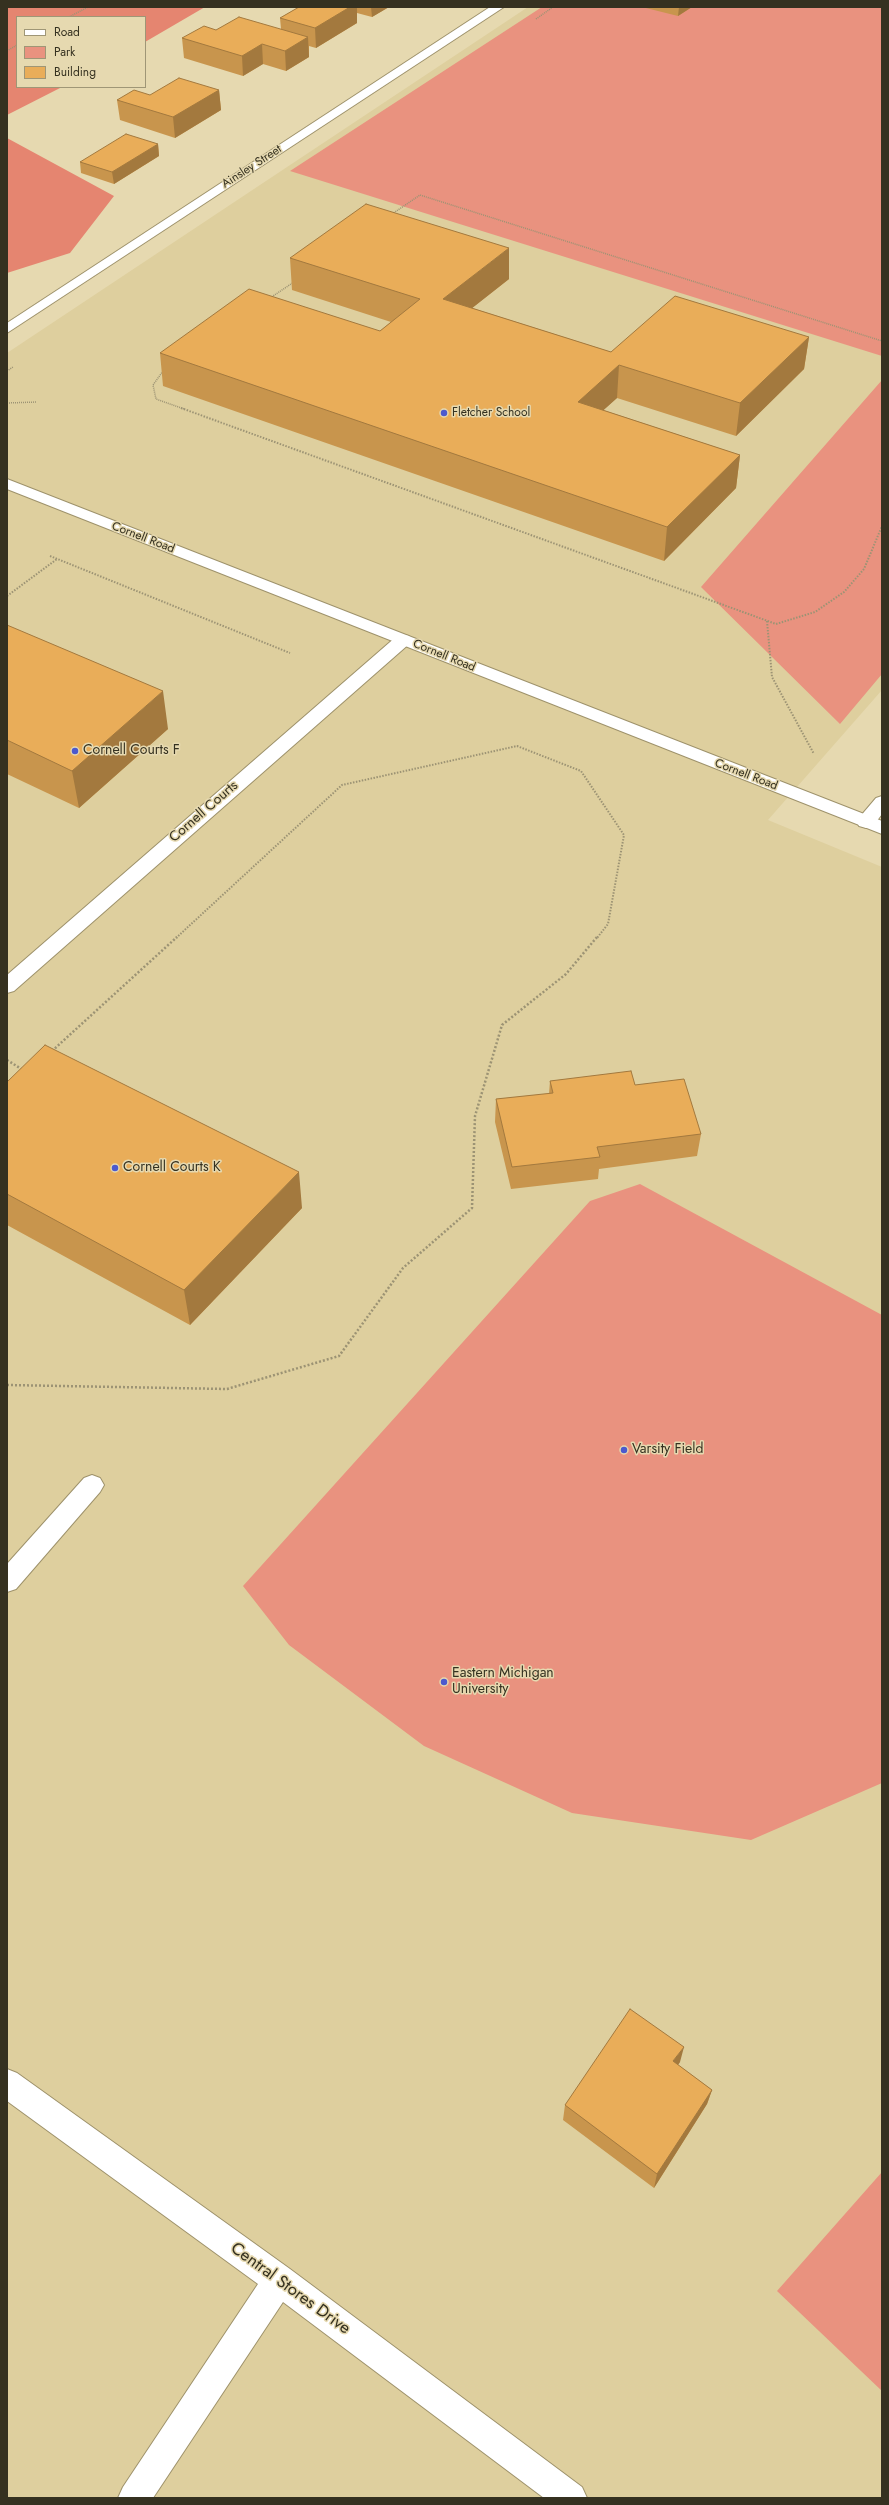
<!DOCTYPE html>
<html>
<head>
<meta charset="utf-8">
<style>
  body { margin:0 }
  #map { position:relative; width:889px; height:2505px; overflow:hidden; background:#e6d9b0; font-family:Jost,sans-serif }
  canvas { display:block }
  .frame { position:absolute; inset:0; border:8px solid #353120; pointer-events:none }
  .legend { position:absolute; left:16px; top:16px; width:130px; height:72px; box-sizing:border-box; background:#e6d9b0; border:1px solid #9f9676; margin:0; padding:5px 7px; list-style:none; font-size:12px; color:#353120 }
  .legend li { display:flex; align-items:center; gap:8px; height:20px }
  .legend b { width:20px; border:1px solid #9f9676 }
</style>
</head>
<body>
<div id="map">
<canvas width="889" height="2505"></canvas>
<div class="frame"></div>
<ul class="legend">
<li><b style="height:5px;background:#fff"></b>Road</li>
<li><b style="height:11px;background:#e9927f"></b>Park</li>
<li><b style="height:11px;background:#e9ad59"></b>Building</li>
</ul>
</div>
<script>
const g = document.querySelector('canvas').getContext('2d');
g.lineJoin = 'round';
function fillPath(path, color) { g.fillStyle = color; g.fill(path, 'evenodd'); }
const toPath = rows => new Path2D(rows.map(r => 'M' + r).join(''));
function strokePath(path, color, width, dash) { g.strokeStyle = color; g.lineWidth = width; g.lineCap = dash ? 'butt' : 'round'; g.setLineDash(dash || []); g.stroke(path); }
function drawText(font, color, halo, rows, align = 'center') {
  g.font = font + ' Jost,sans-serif'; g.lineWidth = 3; g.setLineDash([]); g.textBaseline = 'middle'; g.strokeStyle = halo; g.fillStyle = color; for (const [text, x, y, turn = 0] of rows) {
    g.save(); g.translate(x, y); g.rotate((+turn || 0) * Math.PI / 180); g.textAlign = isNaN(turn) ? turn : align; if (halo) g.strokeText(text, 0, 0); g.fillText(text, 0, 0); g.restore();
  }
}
fillPath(toPath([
  [528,7,882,7,882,690,768,820,882,867,882,2498,7,2498,7,353]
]), '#decf9e');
fillPath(toPath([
  [542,7,882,7,882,356,290,171],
  [882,380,882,674,840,724,701,587],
  [640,1184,882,1315,882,1783,751,1840,572,1813,424,1746,289,1645,243,1586,590,1201],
  [882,2172,882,2391,777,2291]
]), '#e9927f');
fillPath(toPath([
  [10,7,205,7,145,42,145,17,17,17,17,87,62,87,7,115,7,8],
  [7,138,114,196,70,253,7,273]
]), '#e58570');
const service = toPath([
  [403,635,409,636,411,640,409,644,14,991,7,993,7,975,397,636,403,635],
  [882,796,882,814,873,826,866,828,859,826,857,822,859,818,876,798,882,796],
  [92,1475,100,1478,104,1485,100,1492,16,1589,7,1592,7,1564,84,1478,92,1475],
  [7,2069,17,2073,290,2269,582,2487,587,2498,544,2498,283,2302,153,2498,118,2498,123,2487,258,2284,7,2101,7,2069]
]);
const minor = toPath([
  [490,7,504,7,7,333,7,323,490,7]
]);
const tertiary = toPath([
  [7,479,882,821,882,834,7,489,7,479]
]);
strokePath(service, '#9e926b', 2);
strokePath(minor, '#9e926b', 2);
strokePath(tertiary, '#9e926b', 2);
strokePath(toPath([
  [69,17,88,7],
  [536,19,553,7],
  [7,51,17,45],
  [392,214,420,195,882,341],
  [270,298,294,282],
  [7,371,13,367],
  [163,371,153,385,156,399,184,409],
  [7,403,37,402]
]), '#9c9374', 1.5, [1, 1]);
strokePath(toPath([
  [181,408,776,624,815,612,844,592,864,569,882,526],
  [50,556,290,653],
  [7,596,57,559],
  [767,621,772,677,814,754],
  [176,938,342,785,517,746,581,771,624,835,608,924,597,938]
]), '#9c9374', 2, [1.5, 1.5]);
strokePath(toPath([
  [52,1051,177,937],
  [7,1060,23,1070],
  [7,1385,227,1389,339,1356,403,1268,472,1208,475,1116,502,1025,566,974,597,937]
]), '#9c9374', 2.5, [2, 2]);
fillPath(service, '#fff');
fillPath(minor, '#fff');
fillPath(tertiary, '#fff');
fillPath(toPath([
  [299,7,389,7,372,17,357,13,357,23,316,48,309,46,309,57,286,71,263,64,243,76,184,58,182,38,216,30,281,29,280,18],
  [642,7,692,7,678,16],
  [219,90,221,110,175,138,120,120,117,100,150,95],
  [158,144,159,156,114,184,81,173,80,162],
  [290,258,509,279,472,308,611,352,809,337,804,369,736,436,617,398,603,410,740,455,736,488,664,561,163,386,160,353,380,331,391,322,292,290],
  [7,625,168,729,79,808,7,774],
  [550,1081,635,1085,701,1134,697,1156,599,1169,598,1179,511,1189,495,1122,496,1099,549,1094],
  [7,1082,302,1208,190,1325,7,1225],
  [680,2062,678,2065,712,2090,707,2104,654,2188,563,2120,565,2105]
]), '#c8954d');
fillPath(toPath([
  [350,7,357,7,357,23,316,48,315,28],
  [371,7,389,7,372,17],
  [679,7,692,7,678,16],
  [308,37,309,57,286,71,285,51],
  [262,44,263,64,243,76,242,56],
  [219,90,221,110,175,138,173,117],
  [158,144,159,156,114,184,112,172],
  [509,248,509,279,443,331,443,299],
  [809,337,804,369,736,436,740,403],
  [619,365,617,398,576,435,578,402],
  [740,455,736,488,664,561,667,527],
  [163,691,168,729,79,808,72,771],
  [299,1172,302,1208,190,1325,184,1290],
  [684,2047,680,2062,670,2076,673,2061],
  [712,2090,707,2104,654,2188,657,2174]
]), '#a3793e');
const building = toPath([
  [299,7,350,7,315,28,280,18,299,7],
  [239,17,308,37,285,51,262,44,242,56,182,38,204,26,216,30,239,17],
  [179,78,219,90,173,117,117,100,134,90,150,95,179,78],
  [126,134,158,144,112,172,80,162,126,134],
  [366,204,509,248,443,299,611,352,675,296,809,337,740,403,619,365,578,402,740,455,667,527,160,353,249,289,380,331,420,299,290,258,366,204],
  [7,625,163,691,72,771,7,740,7,625],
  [45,1045,299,1172,184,1290,7,1194,7,1082,45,1045],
  [631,1071,635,1085,684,1079,701,1134,597,1147,600,1157,512,1167,496,1099,553,1093,550,1081,631,1071],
  [630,2009,684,2047,673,2061,712,2090,657,2174,565,2105,630,2009]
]);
fillPath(building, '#e9ad59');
strokePath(building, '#a3793e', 1);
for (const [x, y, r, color] of [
  [444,413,4,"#4b59ce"],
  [75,751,4,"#4b59ce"],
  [115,1168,4,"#4b59ce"],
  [624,1450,4,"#4b59ce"],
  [444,1682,4,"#4b59ce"]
]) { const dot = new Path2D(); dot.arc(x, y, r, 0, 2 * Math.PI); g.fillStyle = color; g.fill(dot); strokePath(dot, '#e6d9b0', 1.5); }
drawText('12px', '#353120', '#e6d9b0', [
  ["Ainsley Street",252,167,-33],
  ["Cornell Road",143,538,21],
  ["Cornell Road",444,656,22],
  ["Cornell Road",746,775,21]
]);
drawText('12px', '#353120', '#e6d9b0', [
  ["Fletcher School",452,413]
], 'left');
drawText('14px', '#353120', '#e6d9b0', [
  ["Cornell Courts F",83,751],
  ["Cornell Courts K",123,1168],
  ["Varsity Field",632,1450],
  ["Eastern Michigan",452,1674],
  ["University",452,1690]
], 'left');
drawText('14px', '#353120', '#e6d9b0', [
  ["Cornell Courts",204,812,-41]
]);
drawText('17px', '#353120', '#e6d9b0', [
  ["Central Stores Drive",290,2289,36]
]);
</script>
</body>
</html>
